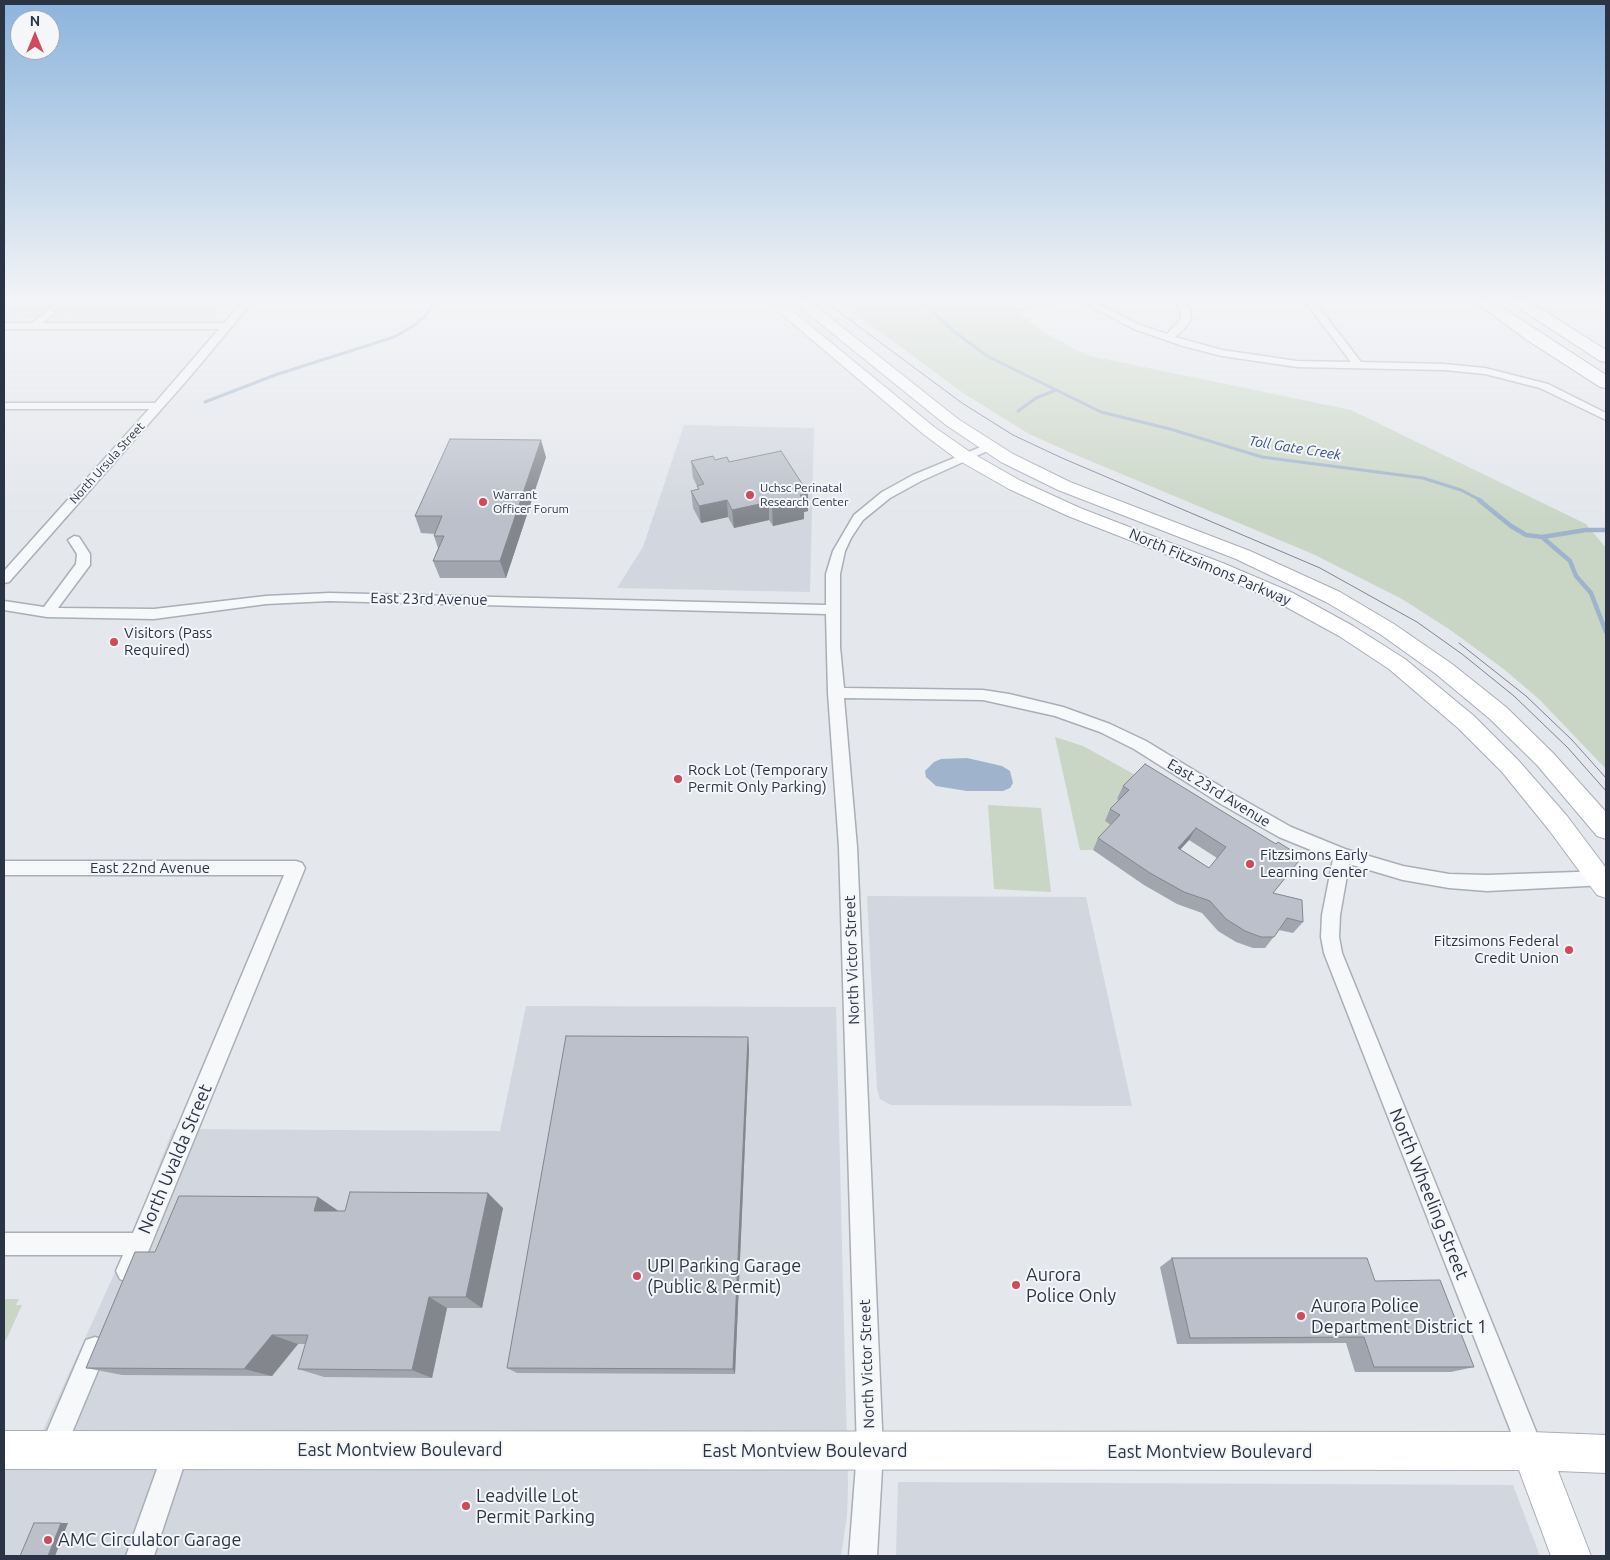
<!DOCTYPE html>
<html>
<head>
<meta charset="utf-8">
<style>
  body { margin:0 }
  #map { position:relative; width:1610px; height:1560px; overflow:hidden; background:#e4e7ec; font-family:Ubuntu,sans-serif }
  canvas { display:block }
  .frame { position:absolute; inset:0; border:5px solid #2b3445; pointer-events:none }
  .north { position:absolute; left:10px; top:10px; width:50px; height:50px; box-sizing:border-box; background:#f4f6f9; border:1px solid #a4a8b1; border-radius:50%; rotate:0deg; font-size:14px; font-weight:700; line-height:20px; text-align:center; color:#2b3445 }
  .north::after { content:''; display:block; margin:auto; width:18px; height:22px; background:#d1495b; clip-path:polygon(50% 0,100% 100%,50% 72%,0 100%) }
</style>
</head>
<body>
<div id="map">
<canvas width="1610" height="1560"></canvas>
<div class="frame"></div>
<div class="north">N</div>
</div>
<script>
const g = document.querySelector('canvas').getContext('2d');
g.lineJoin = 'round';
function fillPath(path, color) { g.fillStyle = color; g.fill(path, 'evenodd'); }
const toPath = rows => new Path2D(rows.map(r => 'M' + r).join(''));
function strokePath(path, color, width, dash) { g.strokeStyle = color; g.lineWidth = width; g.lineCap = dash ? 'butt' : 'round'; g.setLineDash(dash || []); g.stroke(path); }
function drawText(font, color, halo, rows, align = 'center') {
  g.font = font + ' Ubuntu,sans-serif'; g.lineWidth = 4; g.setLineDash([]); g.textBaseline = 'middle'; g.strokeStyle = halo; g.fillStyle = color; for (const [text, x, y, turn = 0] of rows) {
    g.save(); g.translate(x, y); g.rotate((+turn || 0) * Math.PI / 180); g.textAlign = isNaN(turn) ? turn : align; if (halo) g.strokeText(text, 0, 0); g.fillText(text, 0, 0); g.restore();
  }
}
fillPath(toPath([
  [4,300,231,300,213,319,4,318],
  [684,425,814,428,810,592,617,588,643,547],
  [867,896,1086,897,1132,1106,891,1105,880,1099,877,1089],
  [526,1006,836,1007,848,1484,847,1516,841,1556,4,1556,4,1450,34,1450,133,1233,173,1129,500,1131],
  [898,1482,1513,1485,1540,1556,896,1556]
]), '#d2d6de');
fillPath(toPath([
  [837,300,1003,300,1042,331,1086,355,1351,410,1586,524,1606,548,1606,769,1540,700,1505,670,1449,629,1402,599,1313,554,1076,455,1029,434,963,393],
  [1055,737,1083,746,1139,777,1118,799,1123,803,1115,828,1093,850,1080,850],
  [988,805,1041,808,1051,892,994,889],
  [4,1299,19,1299,16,1305,22,1305,6,1340,4,1340]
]), '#c9d6c5');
fillPath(toPath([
  [967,758,1002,766,1010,771,1013,783,1010,788,1003,791,967,791,936,786,926,777,925,771,934,762,941,759]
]), '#9fb4cc');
strokePath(toPath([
  [921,300,952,330,987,356,1101,412,1170,429,1262,457,1423,478,1461,490,1482,501],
  [205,402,275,375,394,337,415,325,425,316,436,300],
  [1018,411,1036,398,1056,390]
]), '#9fb4cc', 3);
strokePath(toPath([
  [1479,500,1511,526,1526,535,1542,537,1570,561,1576,576,1591,593,1606,632],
  [1542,537,1586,530,1606,530]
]), '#9fb4cc', 4.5);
const street = toPath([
  [244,300,254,300,188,379,9,582,4,583,4,571,149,409,4,409,4,403,155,403,219,329,4,329,4,323,32,323,50,309,55,312,43,323,224,323,244,300],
  [1036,300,1053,300,1051,302,1018,309,1013,306,1015,304,1036,300],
  [1079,300,1090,300,1140,325,1167,334,1181,319,1180,309,1175,300,1184,300,1190,309,1191,319,1185,328,1175,337,1222,350,1297,361,1351,362,1304,300,1313,300,1361,362,1444,364,1485,368,1548,384,1606,413,1606,420,1540,388,1485,374,1444,370,1297,367,1222,356,1183,346,1134,329,1079,300],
  [988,444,994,447,992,449,921,481,890,498,863,520,851,538,845,551,840,574,840,647,844,688,983,690,1009,694,1063,707,1110,724,1146,741,1233,794,1291,827,1345,849,1403,866,1449,874,1487,875,1606,871,1606,885,1487,891,1449,888,1403,880,1349,864,1340,915,1339,937,1342,953,1544,1451,1540,1460,1531,1464,1522,1460,1324,953,1321,937,1322,915,1333,859,1279,837,1221,804,1134,749,1100,732,1055,716,983,700,844,698,857,847,883,1451,877,1556,849,1556,857,1451,839,847,828,693,826,614,329,601,266,604,154,619,47,617,4,610,4,601,44,607,76,564,77,554,68,540,74,536,79,537,90,554,90,565,58,608,154,609,266,596,329,593,826,605,826,574,833,551,854,515,882,492,913,475,988,444],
  [4,861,296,861,302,863,305,868,148,1252,136,1279,128,1283,120,1279,116,1271,123,1255,4,1255,4,1233,133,1233,284,875,4,875,4,861],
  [95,1337,104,1340,107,1349,61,1459,52,1463,43,1459,39,1450,86,1340,95,1337],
  [176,1437,185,1441,189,1450,154,1556,126,1556,167,1441,176,1437]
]);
const secondary = toPath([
  [765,300,779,300,934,427,970,452,1021,481,1080,508,1225,564,1293,593,1353,626,1405,659,1474,716,1518,760,1567,816,1606,868,1606,898,1597,895,1549,830,1502,772,1458,728,1389,669,1339,636,1279,603,1211,572,1068,516,1009,489,958,460,922,433,765,300],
  [794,300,808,300,958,419,1013,454,1070,482,1250,551,1340,592,1394,624,1452,664,1506,707,1553,753,1606,812,1606,839,1597,836,1537,765,1490,719,1436,674,1380,634,1326,602,1236,559,1058,490,1001,462,946,425,795,303,794,300],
  [4,1431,1531,1432,1606,1435,1606,1473,1558,1471,1591,1556,1551,1556,1519,1470,4,1469,4,1431]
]);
const highway = toPath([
  [1473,300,1491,300,1606,375,1606,388,1600,387,1527,340,1473,300],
  [1509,300,1527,300,1606,350,1606,362,1600,361,1511,303,1509,300]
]);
strokePath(street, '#a9aeb7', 3);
strokePath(secondary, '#a9aeb7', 2);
strokePath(highway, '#8b94a3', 2);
fillPath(street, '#f7f8fa');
fillPath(secondary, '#fff');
fillPath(highway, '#fff');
strokePath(toPath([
  [823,300,962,403,1013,435,1062,458,1320,568,1417,622,1462,654,1514,696,1568,748,1606,791],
  [1459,643,1526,696,1572,740,1606,778]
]), '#7d8696', 1);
fillPath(toPath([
  [546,457,506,578,440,578,433,561,438,548,434,536,435,534,421,533,415,516],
  [691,461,729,462,808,511,804,512,804,519,773,526,769,520,734,528,728,517,701,523,693,508,691,491,698,489,697,486,693,478],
  [1123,786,1293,869,1273,893,1303,922,1293,933,1279,930,1265,948,1253,948,1236,942,1218,931,1202,913,1177,904,1144,885,1093,850,1098,838,1111,825,1105,821,1110,809,1119,800,1117,799],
  [1189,840,1217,858,1209,868,1180,849],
  [748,1037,749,1050,735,1374,517,1373,507,1368],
  [318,1197,338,1211,503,1208,482,1308,447,1308,432,1378,324,1377,298,1369,306,1344,298,1344,272,1376,122,1375,86,1368,155,1252],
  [1172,1258,1375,1281,1474,1367,1451,1372,1355,1372,1346,1343,1177,1344,1160,1267]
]), '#a1a5ae');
fillPath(toPath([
  [541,440,546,457,506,578,500,561],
  [808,493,808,511,804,512,804,519,773,526,772,508,800,495],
  [727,500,728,517,701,523,699,506],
  [769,502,769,520,734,528,732,510],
  [1196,828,1189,840,1171,860,1178,848],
  [748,1037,749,1050,735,1374,733,1369],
  [488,1193,503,1208,482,1308,466,1297],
  [318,1197,340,1212,314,1211],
  [429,1297,447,1308,432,1378,412,1370],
  [272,1335,298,1344,272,1376,244,1369],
  [61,1523,68,1523,55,1556,48,1556]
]), '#83868d');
const building = toPath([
  [450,439,541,440,500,561,433,561,444,536,434,536,442,516,415,516,450,439],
  [781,451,808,493,800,495,804,501,772,508,769,502,732,510,727,500,699,506,691,491,699,489,697,486,704,484,691,461,713,456,715,460,727,457,729,462,781,451],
  [1145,764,1276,844,1278,842,1302,857,1273,893,1302,900,1303,922,1287,918,1274,937,1261,937,1245,931,1226,919,1210,901,1184,892,1150,873,1098,838,1120,815,1110,809,1129,790,1123,786,1145,764],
  [1196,828,1226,847,1209,868,1178,848,1196,828],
  [566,1036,748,1037,733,1369,507,1368,566,1036],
  [350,1192,488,1193,466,1297,429,1297,412,1370,298,1369,308,1335,272,1335,244,1369,86,1368,135,1252,155,1252,179,1196,318,1197,314,1211,345,1211,350,1192],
  [1172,1258,1367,1258,1375,1281,1440,1280,1474,1367,1374,1367,1364,1337,1190,1338,1172,1258],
  [34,1523,61,1523,48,1556,20,1556,34,1523]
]);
fillPath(building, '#bbc0ca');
strokePath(building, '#83868d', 1);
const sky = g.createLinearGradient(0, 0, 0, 518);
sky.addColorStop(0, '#8bb4dd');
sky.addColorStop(0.58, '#f3f4f6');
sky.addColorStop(1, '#f3f4f600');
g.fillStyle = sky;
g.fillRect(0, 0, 1610, 518);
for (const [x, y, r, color] of [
  [750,495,5,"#d1495b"],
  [483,502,5,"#d1495b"],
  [114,642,5,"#d1495b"],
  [678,779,5,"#d1495b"],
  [1250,864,5,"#d1495b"],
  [1569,950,5,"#d1495b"],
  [637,1276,5,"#d1495b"],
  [1016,1285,5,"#d1495b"],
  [1301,1316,5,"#d1495b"],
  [466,1506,5,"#d1495b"],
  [48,1540,5,"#d1495b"]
]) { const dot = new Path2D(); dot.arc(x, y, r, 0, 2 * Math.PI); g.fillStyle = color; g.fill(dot); strokePath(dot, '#f4f6f9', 2); }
drawText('12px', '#2b3445', '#f4f6f9', [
  ["North Ursula Street",107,463,-48]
]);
drawText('12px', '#2b3445', '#f4f6f9', [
  ["Uchsc Perinatal",760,488],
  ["Research Center",760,502],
  ["Warrant",493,495],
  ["Officer Forum",493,509]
], 'left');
drawText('italic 14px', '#34527a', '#f4f6f9', [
  ["Toll Gate Creek",1295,448,9]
]);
drawText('15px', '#2b3445', '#f4f6f9', [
  ["North Fitzsimons Parkway",1210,567,23],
  ["East 23rd Avenue",429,599,1],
  ["East 23rd Avenue",1219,793,31],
  ["East 22nd Avenue",150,868],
  ["North Victor Street",852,960,-92],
  ["North Victor Street",867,1364,-92]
]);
drawText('15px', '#2b3445', '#f4f6f9', [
  ["Visitors (Pass",124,633],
  ["Required)",124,650],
  ["Rock Lot (Temporary",688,770],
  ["Permit Only Parking)",688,787],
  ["Fitzsimons Early",1260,855],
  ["Learning Center",1260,872],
  ["Fitzsimons Federal",1559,941,"right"],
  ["Credit Union",1559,958,"right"]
], 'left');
drawText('18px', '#2b3445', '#f4f6f9', [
  ["North Uvalda Street",175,1159,-67],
  ["North Wheeling Street",1429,1194,68],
  ["East Montview Boulevard",400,1450],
  ["East Montview Boulevard",805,1451],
  ["East Montview Boulevard",1210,1452]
]);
drawText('18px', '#2b3445', '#f4f6f9', [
  ["UPI Parking Garage",647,1266],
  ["(Public & Permit)",647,1287],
  ["Aurora",1026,1275],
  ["Police Only",1026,1296],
  ["Aurora Police",1311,1306],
  ["Department District 1",1311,1327],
  ["Leadville Lot",476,1496],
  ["Permit Parking",476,1517],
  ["AMC Circulator Garage",58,1540]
], 'left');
</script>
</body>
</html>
